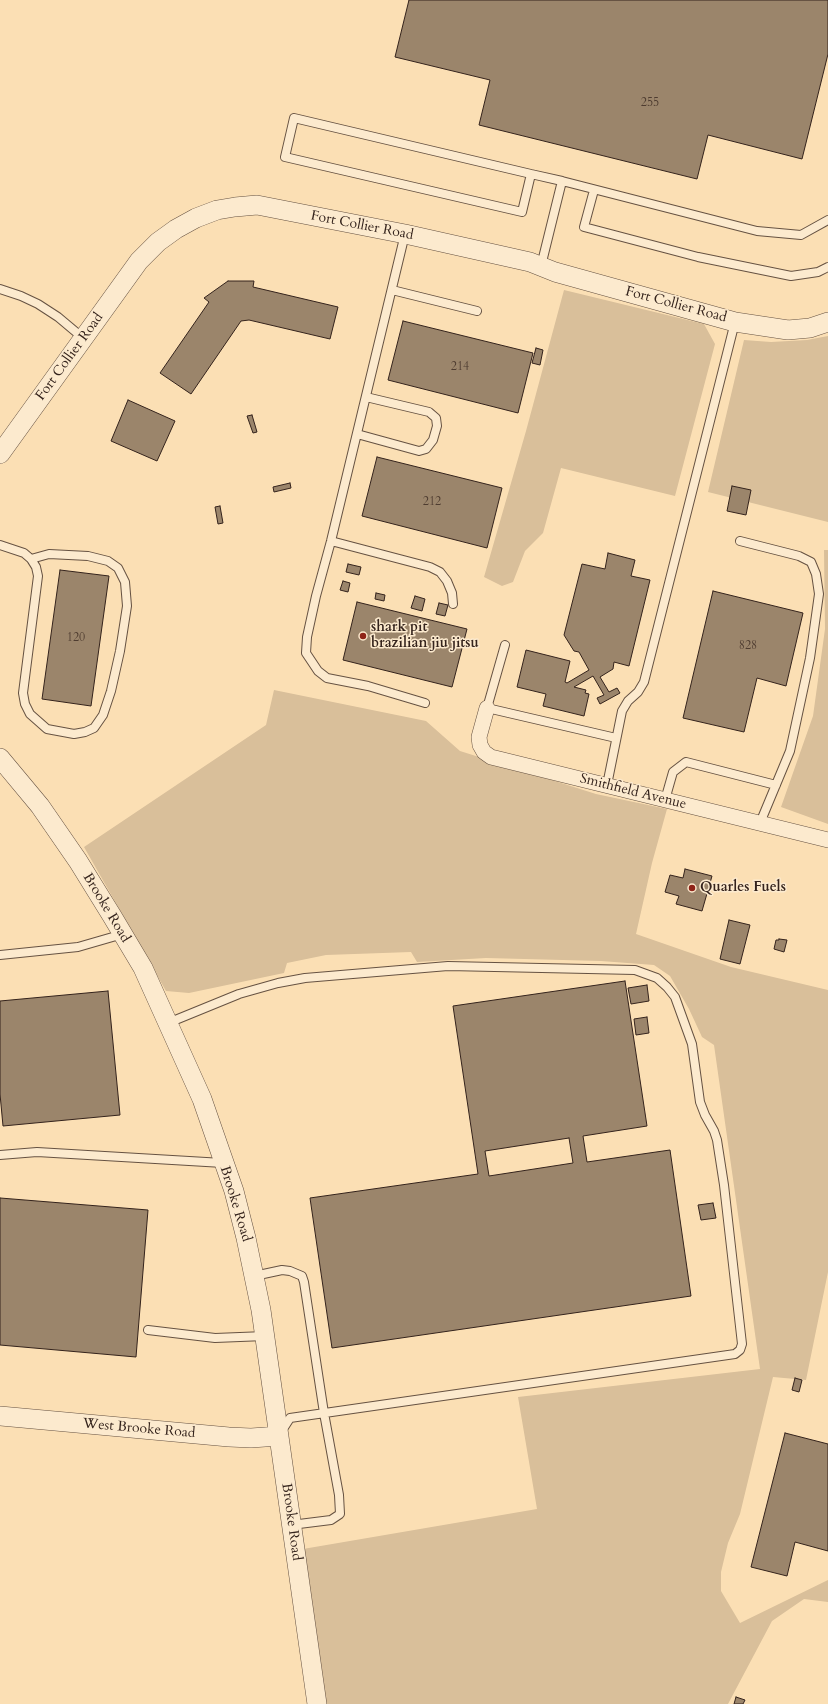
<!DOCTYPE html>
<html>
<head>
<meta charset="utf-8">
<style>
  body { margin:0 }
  canvas { display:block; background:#fbdfb4 }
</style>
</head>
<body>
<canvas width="828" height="1704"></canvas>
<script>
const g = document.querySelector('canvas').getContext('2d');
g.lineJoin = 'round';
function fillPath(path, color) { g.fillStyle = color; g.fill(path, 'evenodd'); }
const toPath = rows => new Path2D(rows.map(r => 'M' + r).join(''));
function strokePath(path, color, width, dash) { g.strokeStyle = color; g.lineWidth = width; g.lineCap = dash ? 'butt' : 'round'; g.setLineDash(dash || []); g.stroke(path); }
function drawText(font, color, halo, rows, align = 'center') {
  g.font = font + ' Cardo,serif'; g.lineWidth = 3; g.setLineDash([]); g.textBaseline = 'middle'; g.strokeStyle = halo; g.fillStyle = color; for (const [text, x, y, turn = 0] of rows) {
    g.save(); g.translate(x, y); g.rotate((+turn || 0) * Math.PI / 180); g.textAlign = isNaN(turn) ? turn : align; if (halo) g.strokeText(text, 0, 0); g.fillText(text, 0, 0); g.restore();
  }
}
fillPath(toPath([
  [564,290,704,324,715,344,675,496,561,468,543,533,525,551,513,582,502,586,484,577,526,431],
  [828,336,828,522,708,492,744,340,771,342,807,340],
  [824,550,828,550,828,824,781,807,813,716,825,629],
  [274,690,426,721,460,751,596,794,667,809,652,863,636,934,731,967,828,990,828,1272,806,1380,773,1377,740,1514,728,1543,721,1572,721,1591,740,1623,828,1580,828,1602,804,1599,772,1621,728,1704,326,1704,303,1549,537,1509,518,1397,760,1369,714,1045,702,1037,689,1009,670,976,654,965,601,961,486,958,417,962,411,952,326,955,287,963,284,973,189,993,166,991,84,847,266,725]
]), '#d9bf9a');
const building = toPath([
  [409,0,828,0,828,54,802,159,708,135,697,179,479,125,490,80,395,57,409,0],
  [228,281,254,281,253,287,338,307,330,339,249,320,241,321,191,394,160,373,209,302,204,298,228,281],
  [403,321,533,353,518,413,388,380,403,321],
  [536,348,543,350,540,365,532,363,536,348],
  [128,400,175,421,157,461,111,441,128,400],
  [252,415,257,432,253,433,247,416,252,415],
  [377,457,502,488,487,548,362,516,377,457],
  [290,483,291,488,274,492,273,487,290,483],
  [732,486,751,490,746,515,727,511,732,486],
  [220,506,223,523,218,524,215,507,220,506],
  [608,553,635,560,631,576,650,580,629,666,614,662,613,669,600,677,609,692,617,688,620,693,600,704,597,698,604,695,593,676,574,687,586,690,585,693,589,694,584,716,543,706,546,694,517,687,526,650,570,661,565,682,567,683,589,670,579,652,574,651,564,635,582,564,605,569,608,553],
  [348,564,361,567,359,575,346,572,348,564],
  [60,570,109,576,91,706,42,699,60,570],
  [343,581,350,583,348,592,340,590,343,581],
  [713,591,803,613,786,686,757,678,744,732,683,718,713,591],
  [376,593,385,595,384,601,375,599,376,593],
  [415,596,425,599,422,611,411,608,415,596],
  [357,602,467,629,452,687,343,660,357,602],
  [439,603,448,605,445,616,436,614,439,603],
  [685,869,712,876,702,911,676,904,679,896,665,892,670,875,683,878,685,869],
  [729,920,750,925,740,964,720,959,729,920],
  [779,939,787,940,784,952,774,949,776,940,779,940,779,939],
  [625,981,647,1126,583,1136,587,1162,670,1150,691,1296,332,1348,310,1198,478,1174,453,1006,625,981],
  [569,1138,573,1163,489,1176,485,1151,569,1138],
  [647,985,649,1001,631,1004,628,988,647,985],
  [108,991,120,1115,3,1126,0,1094,0,1001,108,991],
  [647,1017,649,1033,636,1035,634,1019,647,1017],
  [0,1198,148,1210,136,1357,0,1345,0,1198],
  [713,1203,716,1218,701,1220,698,1205,713,1203],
  [795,1378,802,1380,799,1392,792,1390,795,1378],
  [785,1433,828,1444,828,1551,795,1542,787,1576,751,1567,785,1433],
  [736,1697,745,1700,743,1704,734,1704,736,1697]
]);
fillPath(building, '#9b856b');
strokePath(building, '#34231c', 1);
const service = toPath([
  [531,174,522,212,285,157,294,118,531,174,562,181],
  [594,190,584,227,698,257,791,276,818,272,828,267],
  [405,234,331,541,316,596,307,637,306,653,318,671,327,678,368,686,425,703],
  [541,266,562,181,757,231,801,235,828,220],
  [0,289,21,296,38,304,58,317,83,338],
  [392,290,477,311],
  [357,434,419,451,426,449,433,440,437,426,436,418,429,412,366,397],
  [331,541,430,567,440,572,447,581,452,593,453,604],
  [740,541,799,556,811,562,816,574,819,594,810,658,790,751,760,823],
  [0,545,24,553,31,559,36,567,38,576,23,693,25,704,30,714,47,729,74,734,85,732,94,728,103,715,111,691,120,651,127,606,125,582,118,568,108,561,88,556,49,554,31,559],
  [505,645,487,708,616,738],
  [607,785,622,711,628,701,638,692,644,682,735,322],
  [665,800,673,772,686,762,776,785],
  [0,955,78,947,123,934],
  [168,1023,239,994,278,983,305,978,448,966,635,970,657,978,667,987,675,997,692,1044,700,1102,705,1115,714,1131,717,1140,724,1185,742,1344,740,1350,735,1354,290,1418,281,1432],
  [0,1155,37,1152,223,1163],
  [254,1276,282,1270,290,1271,302,1276,304,1282,324,1413,339,1495,340,1514,331,1520,291,1525],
  [148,1330,215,1338,265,1336]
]);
const minor = toPath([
  [487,708,479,737,480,745,484,752,491,757,828,840]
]);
const tertiary = toPath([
  [0,454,139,261,158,242,176,229,196,218,217,210,235,207,257,205,405,234,530,262,555,272,735,322,788,330,810,328,828,322],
  [0,758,40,806,78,861,112,916,143,968,202,1099,234,1191,246,1238,261,1310,317,1704],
  [0,1416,229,1437,251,1438,279,1436]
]);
strokePath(service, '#665242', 10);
strokePath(minor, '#665242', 16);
strokePath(tertiary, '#665242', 20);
strokePath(service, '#fceace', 8);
strokePath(minor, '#fceace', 15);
strokePath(tertiary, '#fceace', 19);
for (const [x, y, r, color] of [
  [363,636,4,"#8f2418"],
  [692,888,4,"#8f2418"]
]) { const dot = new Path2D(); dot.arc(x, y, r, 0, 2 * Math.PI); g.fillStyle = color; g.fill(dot); strokePath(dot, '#fceace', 1.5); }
drawText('12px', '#4e3c30', null, [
  ["255",650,103],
  ["214",460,367],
  ["212",432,502],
  ["120",76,638],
  ["828",748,646]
]);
drawText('14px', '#34231c', '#fceace', [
  ["Fort Collier Road",362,226,11],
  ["Fort Collier Road",676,305,15],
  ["Fort Collier Road",70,357,-54],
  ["Smithfield Avenue",633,792,14],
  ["Brooke Road",106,908,59],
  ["Brooke Road",235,1204,73],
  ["West Brooke Road",139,1429,5],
  ["Brooke Road",291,1522,82]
]);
drawText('bold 14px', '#34231c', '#fceace', [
  ["shark pit",371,628],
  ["brazilian jiu jitsu",371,644],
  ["Quarles Fuels",700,888]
], 'left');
</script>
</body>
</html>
